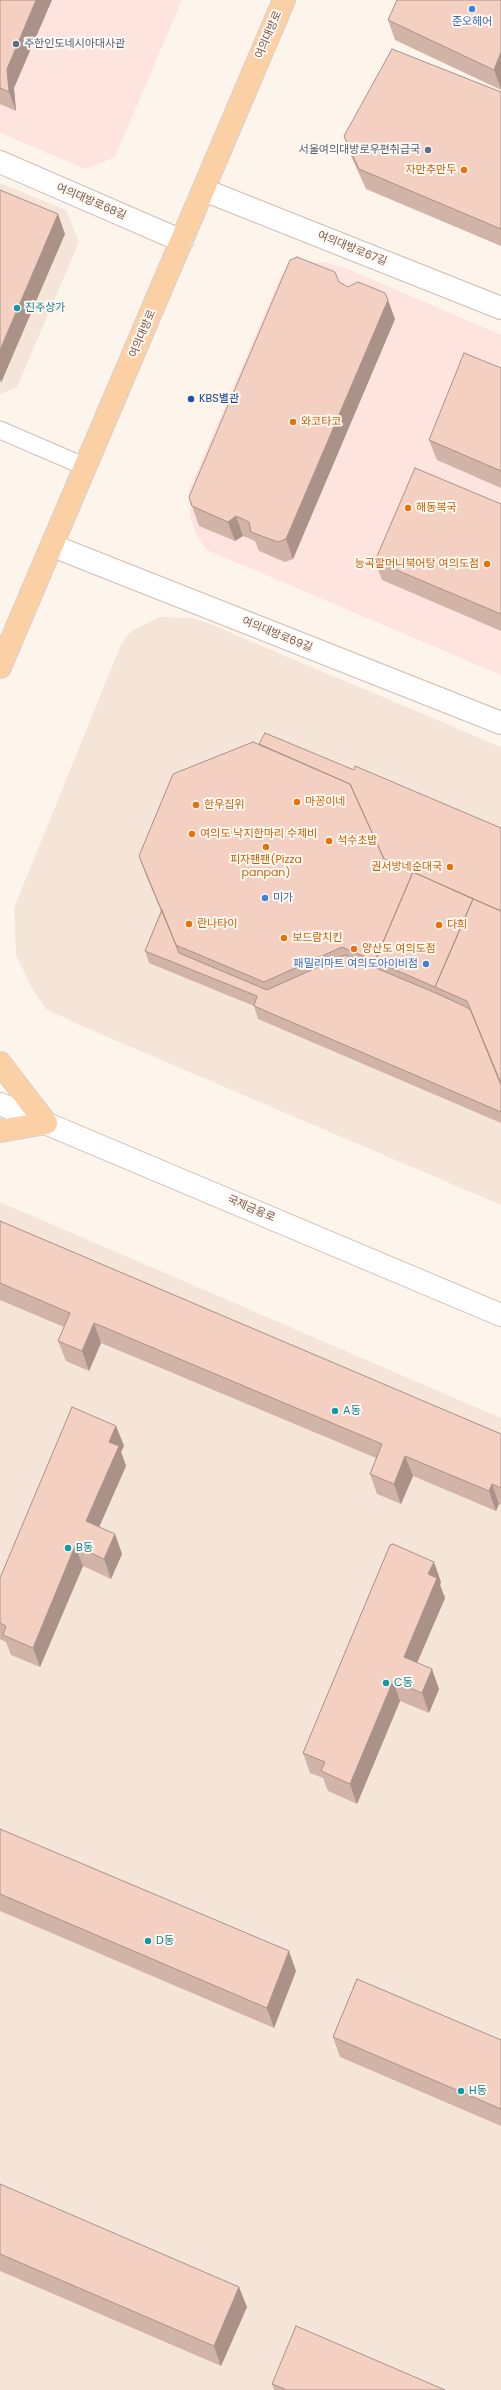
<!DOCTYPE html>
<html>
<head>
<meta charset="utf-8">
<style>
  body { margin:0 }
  canvas { display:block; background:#fdf4eb }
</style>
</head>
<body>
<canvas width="501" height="2390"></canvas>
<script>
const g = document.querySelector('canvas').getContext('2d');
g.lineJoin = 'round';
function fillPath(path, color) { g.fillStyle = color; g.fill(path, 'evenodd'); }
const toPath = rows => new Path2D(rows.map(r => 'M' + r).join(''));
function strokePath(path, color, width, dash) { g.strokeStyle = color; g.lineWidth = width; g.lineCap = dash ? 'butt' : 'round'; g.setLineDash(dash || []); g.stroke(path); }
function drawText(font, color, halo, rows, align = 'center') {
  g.font = font + ' Poppins,"Noto Sans KR",sans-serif'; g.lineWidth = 4; g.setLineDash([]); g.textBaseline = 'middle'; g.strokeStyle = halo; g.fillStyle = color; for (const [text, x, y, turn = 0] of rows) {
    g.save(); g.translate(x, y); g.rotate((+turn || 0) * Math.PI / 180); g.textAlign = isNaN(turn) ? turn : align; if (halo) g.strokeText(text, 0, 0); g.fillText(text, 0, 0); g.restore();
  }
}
fillPath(toPath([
  [0,183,66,210,79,242,17,387,0,394],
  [160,617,193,618,210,624,501,747,501,1205,82,1026,46,1009,32,988,16,955,14,908,120,647,127,635,135,629],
  [0,1202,501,1418,501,2390,0,2390]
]), '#f5e5d9');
fillPath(toPath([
  [0,0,182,0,115,157,86,169,0,133],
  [325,262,343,267,501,335,501,675,207,550,196,535,190,516,189,490,281,275,292,268,309,263]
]), '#fde4df');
const service = toPath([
  [0,430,86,467]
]);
const minor = toPath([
  [0,162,182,241],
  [204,190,501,308],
  [53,546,501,723]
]);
const tertiary = toPath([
  [0,1104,501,1315]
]);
const primary = toPath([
  [0,667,284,0],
  [0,1063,46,1123,0,1131]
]);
strokePath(service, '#d2bdb2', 19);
strokePath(minor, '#d2bdb2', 24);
strokePath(tertiary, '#d2bdb2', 24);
strokePath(primary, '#d9d0cd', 24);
strokePath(service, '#fff', 17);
strokePath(minor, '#fff', 22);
strokePath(tertiary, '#fff', 22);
strokePath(primary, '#fbd0a4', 22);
fillPath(toPath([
  [0,0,14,88,16,111,0,104],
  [501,0,501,90,395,40,388,20],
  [501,92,501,246,366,189,351,156,344,136],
  [339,282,395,319,293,559,285,562,259,551,255,541,243,536,235,541,199,526,189,497],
  [501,368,501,488,437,460,429,440],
  [501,504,501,631,382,580,375,561],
  [259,744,354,770,501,828,501,1123,258,1019,254,1006,149,963,145,951,161,911,146,876,139,856],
  [0,1221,501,1434,501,1505,499,1504,496,1511,413,1476,401,1504,377,1494,370,1474,376,1458,101,1343,89,1371,66,1361,58,1341,64,1327,0,1300],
  [116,1426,124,1446,121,1452,126,1466,99,1527,115,1534,122,1554,111,1579,83,1566,40,1667,11,1655,6,1642,0,1639,0,1578],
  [441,1582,440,1585,445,1598,417,1663,439,1689,429,1713,400,1701,357,1804,328,1791,323,1778,310,1773,303,1753],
  [0,1829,296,1971,274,2028,0,1911],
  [333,2037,501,2040,501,2126,340,2057],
  [0,2184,247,2307,221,2366,0,2271],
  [272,2384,445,2390,274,2390]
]), '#d1b3a7');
fillPath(toPath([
  [36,0,52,0,14,88,16,111,9,92,7,69],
  [501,52,501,89,494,70],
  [58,214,65,234,1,383,0,379,0,350],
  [388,300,395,319,293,559,286,539],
  [236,516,243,536,235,541,228,522],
  [94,1323,101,1343,89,1371,82,1351],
  [116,1426,124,1446,121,1452,126,1466,93,1541,86,1521,109,1442],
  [405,1456,413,1476,401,1504,394,1484],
  [492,1484,499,1504,496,1511,489,1491],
  [115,1534,122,1554,111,1579,104,1559],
  [75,1546,83,1566,40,1667,33,1648],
  [434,1562,441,1582,440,1585,445,1598,411,1677,404,1657,428,1574],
  [432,1669,439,1689,429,1713,422,1693],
  [393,1681,400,1701,357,1804,350,1784],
  [289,1951,296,1971,274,2028,267,2008],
  [239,2287,247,2307,221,2366,214,2346]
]), '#aa9288');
const building = toPath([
  [0,0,36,0,7,69,9,92,0,88,0,0],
  [397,0,501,0,501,52,494,70,388,20,397,0],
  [392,49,501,92,501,229,359,169,344,136,392,49],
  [0,190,58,214,0,350,0,190],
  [297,257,335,272,339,282,348,287,358,282,385,293,388,300,286,539,278,542,251,532,249,522,236,516,228,522,192,506,189,497,290,260,297,257],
  [464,353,501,368,501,471,429,440,464,353],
  [415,468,501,504,501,614,375,561,415,468],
  [265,733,354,770,355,766,501,828,501,911,413,872,384,859,350,784,259,744,265,733],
  [253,742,350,784,384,859,413,872,375,961,342,947,264,982,176,945,139,856,173,774,253,742],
  [413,872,473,899,435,987,375,961,413,872],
  [473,899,501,911,501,1081,500,1081,467,1001,435,987,473,899],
  [162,910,179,953,267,990,345,955,438,994,470,1009,501,1085,501,1112,254,1006,257,996,145,951,162,910],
  [0,1221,501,1434,501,1488,492,1484,489,1491,405,1456,394,1484,370,1474,382,1444,94,1323,82,1351,58,1341,70,1313,0,1283,0,1221],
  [72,1407,116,1426,109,1442,119,1446,86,1521,115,1534,104,1559,75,1546,33,1648,3,1635,6,1626,0,1623,0,1578,72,1407],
  [393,1544,434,1562,428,1574,437,1578,404,1657,432,1669,422,1693,393,1681,350,1784,321,1771,325,1762,303,1753,390,1545,393,1544],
  [0,1829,289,1951,267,2008,0,1894,0,1829],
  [357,1979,501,2040,501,2109,333,2037,357,1979],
  [0,2184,239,2287,214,2346,0,2254,0,2184],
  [296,2326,445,2390,287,2390,272,2384,296,2326]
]);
fillPath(building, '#f3d0c2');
strokePath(building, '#aa9288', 1);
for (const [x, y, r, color] of [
  [472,9,4,"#3f7fe0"],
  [16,44,4,"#5c6f8a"],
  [428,150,4,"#5c6f8a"],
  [464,170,4,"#e8710a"],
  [17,308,4,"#0f9aa8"],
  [191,399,4,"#1a4fb4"],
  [293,422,4,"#e8710a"],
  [408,508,4,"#e8710a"],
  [487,564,4,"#e8710a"],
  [297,802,4,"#e8710a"],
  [196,805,4,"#e8710a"],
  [192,834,4,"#e8710a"],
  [329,841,4,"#e8710a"],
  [266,847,4,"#e8710a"],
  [450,867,4,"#e8710a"],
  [265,898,4,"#3f7fe0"],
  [189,924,4,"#e8710a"],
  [439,925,4,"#e8710a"],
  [284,938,4,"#e8710a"],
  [354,949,4,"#e8710a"],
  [426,964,4,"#3f7fe0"],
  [335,1411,4,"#0f9aa8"],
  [68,1548,4,"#0f9aa8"],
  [386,1683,4,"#0f9aa8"],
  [148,1941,4,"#0f9aa8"],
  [461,2091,4,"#0f9aa8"]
]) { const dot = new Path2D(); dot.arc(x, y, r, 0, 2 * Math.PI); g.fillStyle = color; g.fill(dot); strokePath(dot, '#fff8f1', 1.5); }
drawText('11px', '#366cbe', '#fff8f1', [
  ["준오헤어",472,22],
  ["미가",273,898,"left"],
  ["패밀리마트 여의도아이비점",418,964,"right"]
]);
drawText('11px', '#79574d', '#fff8f1', [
  ["여의대방로",269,35,-67],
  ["여의대방로68길",91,202,23],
  ["여의대방로67길",352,249,22],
  ["여의대방로",143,334,-67],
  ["여의대방로69길",277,635,22],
  ["국제금융로",251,1209,23]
]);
drawText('11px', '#4e5e75', '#fff8f1', [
  ["주한인도네시아대사관",24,44],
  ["서울여의대방로우편취급국",420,150,"right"]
], 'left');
drawText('11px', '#c56008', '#fff8f1', [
  ["자만추만두",456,170,"right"],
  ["와코타코",301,422],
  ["해동복국",416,508],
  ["능곡할머니북어탕 여의도점",479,564,"right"],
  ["마꽁이네",305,802],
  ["한우집위",204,805],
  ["여의도 낙지한마리 수제비",200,834],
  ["석수초밥",337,841],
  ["피자팬팬(Pizza",266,860,"center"],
  ["panpan)",266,873,"center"],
  ["권서방네순대국",442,867,"right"],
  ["란나타이",197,924],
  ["다희",447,925],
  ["보드람치킨",292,938],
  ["양산도 여의도점",362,949]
], 'left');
drawText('11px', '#0d838f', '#fff8f1', [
  ["진주상가",25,308],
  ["A동",343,1411],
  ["B동",76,1548],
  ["C동",394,1683],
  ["D동",156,1941],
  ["H동",469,2091]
], 'left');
drawText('11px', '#164399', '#fff8f1', [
  ["KBS별관",199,399]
], 'left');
</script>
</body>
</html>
